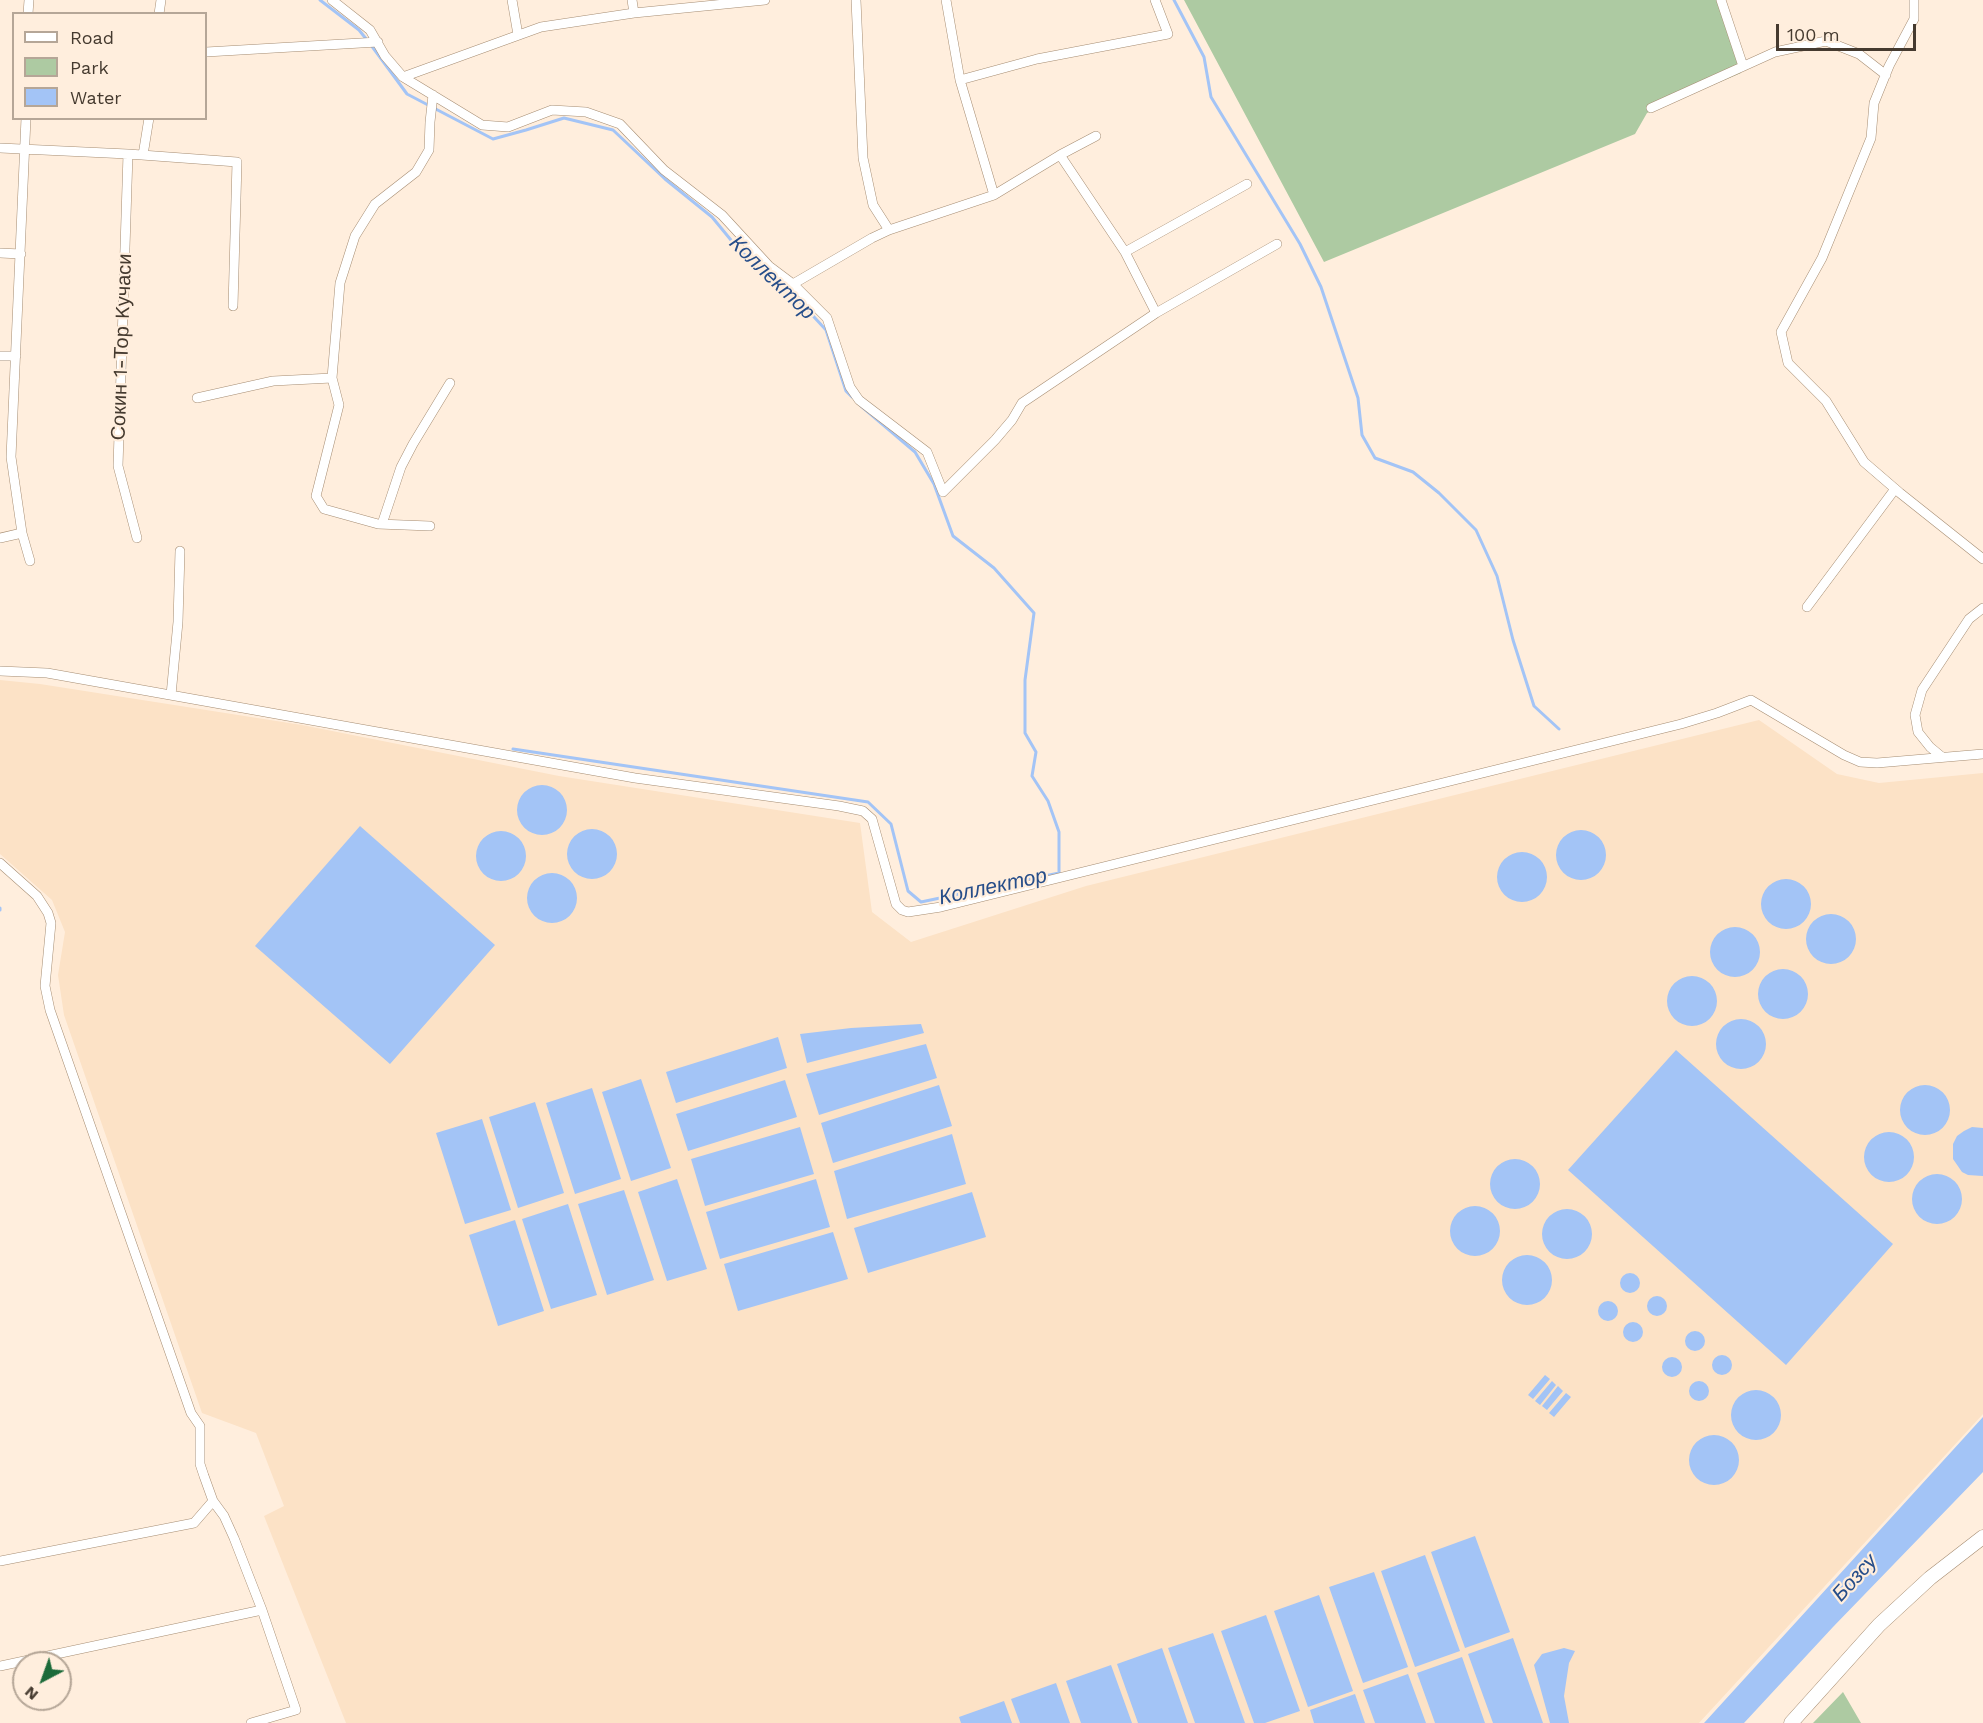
<!DOCTYPE html>
<html>
<head>
<meta charset="utf-8">
<style>
  body { margin:0 }
  #map { position:relative; width:1983px; height:1723px; overflow:hidden; background:#fed; font-family:"Work Sans",sans-serif }
  canvas { display:block }
  .legend { position:absolute; left:12px; top:12px; width:195px; height:108px; box-sizing:border-box; background:#fed; border:2px solid #b5a697; margin:0; padding:8px 10px; list-style:none; font-size:18px; color:#453a2f }
  .legend li { display:flex; align-items:center; gap:12px; height:30px }
  .legend b { width:30px; border:2px solid #b5a697 }
  .north { position:absolute; left:12px; top:1651px; width:60px; height:60px; box-sizing:border-box; background:#fed; border:2px solid #b5a697; border-radius:50%; rotate:221deg; font-size:16px; font-weight:700; line-height:24px; text-align:center; color:#453a2f }
  .north::after { content:''; display:block; margin:auto; width:21px; height:27px; background:#1c6b3a; clip-path:polygon(50% 0,100% 100%,50% 72%,0 100%) }
  .scale { position:absolute; left:1776px; top:24px; width:140px; height:27px; box-sizing:border-box; border:3px solid #453a2f; border-top:0; padding-left:8px; font-size:18px; line-height:21px; white-space:nowrap; color:#453a2f; -webkit-text-stroke:4px #fed; paint-order:stroke }
</style>
</head>
<body>
<div id="map">
<canvas width="1983" height="1723"></canvas>
<ul class="legend">
<li><b style="height:8px;background:#fff"></b>Road</li>
<li><b style="height:16px;background:#adcaa2"></b>Park</li>
<li><b style="height:16px;background:#a3c4f6"></b>Water</li>
</ul>
<div class="north">N</div>
<div class="scale">100 m</div>
</div>
<script>
const g = document.querySelector('canvas').getContext('2d');
g.lineJoin = 'round';
function fillPath(path, color) { g.fillStyle = color; g.fill(path, 'evenodd'); }
const toPath = rows => new Path2D(rows.map(r => 'M' + r).join(''));
function strokePath(path, color, width, dash) { g.strokeStyle = color; g.lineWidth = width; g.lineCap = dash ? 'butt' : 'round'; g.setLineDash(dash || []); g.stroke(path); }
function drawText(font, color, halo, rows, align = 'center') {
  g.font = font + ' "Work Sans",sans-serif'; g.lineWidth = 4.5; g.setLineDash([]); g.textBaseline = 'middle'; g.strokeStyle = halo; g.fillStyle = color; for (const [text, x, y, turn = 0] of rows) {
    g.save(); g.translate(x, y); g.rotate((+turn || 0) * Math.PI / 180); g.textAlign = isNaN(turn) ? turn : align; if (halo) g.strokeText(text, 0, 0); g.fillText(text, 0, 0); g.restore();
  }
}
fillPath(toPath([
  [0,680,40,684,302,725,559,776,860,823,872,912,911,942,1086,886,1759,720,1837,774,1879,783,1983,773,1983,1414,1699,1723,346,1723,264,1516,284,1506,256,1433,202,1413,64,1015,58,975,65,932,52,900,0,854]
]), '#fce2c6');
fillPath(toPath([
  [1184,0,1720,0,1741,73,1647,113,1635,134,1324,262],
  [1843,1692,1861,1723,1813,1723]
]), '#adcaa2');
fillPath(toPath([
  '517 810a25 25 0 1 1 50 0a25 25 0 1 1-50 0Z',
  [360,826,495,945,390,1064,255,946],
  '567 854a25 25 0 1 1 50 0a25 25 0 1 1-50 0Z',
  '1556 855a25 25 0 1 1 50 0a25 25 0 1 1-50 0Z',
  '476 856a25 25 0 1 1 50 0a25 25 0 1 1-50 0Z',
  '1497 877a25 25 0 1 1 50 0a25 25 0 1 1-50 0Z',
  '527 898a25 25 0 1 1 50 0a25 25 0 1 1-50 0Z',
  '1761 904a25 25 0 1 1 50 0a25 25 0 1 1-50 0Z',
  '1806 939a25 25 0 1 1 50 0a25 25 0 1 1-50 0Z',
  '1710 952a25 25 0 1 1 50 0a25 25 0 1 1-50 0Z',
  '1758 994a25 25 0 1 1 50 0a25 25 0 1 1-50 0Z',
  '1667 1001a25 25 0 1 1 50 0a25 25 0 1 1-50 0Z',
  '1716 1044a25 25 0 1 1 50 0a25 25 0 1 1-50 0Z',
  [921,1024,924,1033,807,1063,800,1034,851,1028],
  [778,1037,787,1068,676,1103,666,1072],
  [926,1044,937,1078,819,1115,806,1074],
  [1676,1050,1893,1244,1786,1365,1568,1170],
  [641,1079,671,1168,631,1181,602,1092],
  [785,1080,797,1117,688,1151,676,1114],
  [939,1085,952,1126,833,1163,821,1123],
  '1900 1110a25 25 0 1 1 50 0a25 25 0 1 1-50 0Z',
  [592,1088,621,1179,575,1194,546,1103],
  [535,1102,564,1193,518,1208,489,1117],
  [482,1119,511,1210,465,1224,436,1133],
  [800,1127,814,1174,705,1206,691,1159],
  [1972,1127,1983,1128,1983,1176,1968,1175,1962,1172,1953,1159,1953,1144,1957,1136,1964,1131],
  '1864 1157a25 25 0 1 1 50 0a25 25 0 1 1-50 0Z',
  [952,1134,966,1184,847,1219,834,1171],
  '1490 1184a25 25 0 1 1 50 0a25 25 0 1 1-50 0Z',
  '1912 1199a25 25 0 1 1 50 0a25 25 0 1 1-50 0Z',
  [677,1179,707,1269,667,1281,638,1192],
  [816,1179,830,1227,720,1259,706,1212],
  [624,1190,654,1280,607,1295,578,1204],
  [972,1192,986,1237,868,1273,854,1228],
  [568,1204,597,1295,551,1309,522,1219],
  '1450 1231a25 25 0 1 1 50 0a25 25 0 1 1-50 0Z',
  '1542 1234a25 25 0 1 1 50 0a25 25 0 1 1-50 0Z',
  [515,1220,544,1311,498,1326,469,1235],
  [833,1232,848,1279,738,1311,724,1264],
  '1502 1280a25 25 0 1 1 50 0a25 25 0 1 1-50 0Z',
  '1620 1283a10 10 0 1 1 20 0a10 10 0 1 1-20 0Z',
  '1647 1306a10 10 0 1 1 20 0a10 10 0 1 1-20 0Z',
  '1598 1311a10 10 0 1 1 20 0a10 10 0 1 1-20 0Z',
  '1623 1332a10 10 0 1 1 20 0a10 10 0 1 1-20 0Z',
  '1685 1341a10 10 0 1 1 20 0a10 10 0 1 1-20 0Z',
  '1712 1365a10 10 0 1 1 20 0a10 10 0 1 1-20 0Z',
  '1662 1367a10 10 0 1 1 20 0a10 10 0 1 1-20 0Z',
  [1545,1375,1550,1379,1533,1399,1528,1395],
  '1689 1391a10 10 0 1 1 20 0a10 10 0 1 1-20 0Z',
  [1552,1381,1556,1385,1540,1405,1535,1401],
  [1558,1386,1563,1391,1547,1410,1542,1406],
  '1731 1415a25 25 0 1 1 50 0a25 25 0 1 1-50 0Z',
  [1566,1393,1571,1397,1554,1417,1549,1413],
  [1983,1417,1983,1472,1833,1627,1744,1723,1704,1723],
  '1689 1460a25 25 0 1 1 50 0a25 25 0 1 1-50 0Z',
  [1475,1536,1510,1632,1465,1648,1431,1552],
  [1425,1555,1460,1651,1415,1667,1381,1571],
  [1374,1572,1408,1667,1363,1683,1329,1587],
  [1319,1595,1353,1691,1308,1707,1274,1611],
  [1266,1615,1300,1711,1265,1723,1254,1723,1221,1631],
  [1213,1633,1245,1723,1195,1723,1168,1648],
  [1513,1638,1543,1723,1493,1723,1468,1654],
  [1162,1648,1188,1723,1138,1723,1117,1664],
  [1564,1648,1575,1651,1569,1663,1564,1696,1569,1723,1550,1723,1534,1665,1542,1654],
  [1462,1657,1485,1723,1435,1723,1417,1673],
  [1111,1665,1132,1723,1081,1723,1066,1681],
  [1408,1674,1426,1723,1375,1723,1363,1690],
  [1056,1683,1070,1723,1020,1723,1011,1699],
  [1355,1694,1365,1723,1314,1723,1310,1710],
  [1004,1701,1012,1723,961,1723,959,1717]
]), '#a3c4f6');
strokePath(toPath([
  [320,0,359,30,367,40],
  [1174,0,1204,57,1211,97,1300,244,1321,287,1358,398,1362,435,1375,458,1413,472,1439,493,1476,530,1497,576,1513,640,1534,706,1559,729],
  [371,45,407,94,493,139,526,130,564,118,613,130,665,179,712,217,740,251,791,292,826,330,846,391,852,397],
  [513,749,868,802,891,824,908,891,921,902,1059,873,1059,832,1048,801,1032,776,1036,752,1025,733,1025,680,1034,613,994,568,953,536,934,484,915,452,861,406],
  [0,908,0,910]
]), '#a3c4f6', 3);
const minor = toPath([
  [332,0,370,30,385,56,403,77,482,125,508,127,552,110,586,112,620,124,664,170,722,215,769,266,793,284,827,318,850,387,859,400,927,452,943,492,995,440,1012,420,1022,403,1156,313,1277,244],
  [512,0,518,35],
  [632,0,634,13],
  [856,0,863,158,873,205,889,230],
  [946,0,960,80,994,195],
  [1721,0,1743,66],
  [1914,0,1914,19,1889,66,1874,103,1871,138,1822,258,1781,332,1788,363,1826,401,1864,462,1900,493,1983,559],
  [28,14,29,0],
  [159,14,161,0],
  [206,52,378,42],
  [403,77,541,27,634,13,765,0],
  [960,80,1037,59,1168,34,1155,0],
  [1651,108,1775,52,1826,41,1859,54,1886,75],
  [26,118,11,457,22,533,30,561],
  [0,148,128,154,237,162,233,306],
  [128,154,118,466,137,538],
  [143,155,149,118],
  [1060,155,1125,252,1156,313],
  [1125,252,1247,184],
  [0,253,21,254],
  [793,284,872,238,889,230,994,195,1060,155,1096,136],
  [0,356,16,356],
  [197,398,273,381,332,378],
  [382,524,401,467,413,444,450,383],
  [430,526,378,524,324,509,316,496,339,405,332,378,340,283,355,236,375,204,416,172,429,150,430,122,433,95],
  [0,538,22,533],
  [1807,607,1895,489],
  [0,671,47,673,635,778,839,806,863,811,872,819,896,904,902,910,908,912,941,907,1681,724,1717,713,1751,700,1844,755,1860,762,1877,763,1983,754],
  [171,695,178,622,180,551],
  [1942,757,1930,747,1918,732,1915,715,1922,690,1969,619,1983,608],
  [0,863,37,896,48,913,51,923,45,986,50,1010,191,1413,200,1426,200,1464,204,1476,213,1501,224,1516,234,1538,262,1610,296,1710,251,1723],
  [0,1561,194,1523,213,1501],
  [0,1666,262,1610]
]);
const secondary = toPath([
  [1791,1723,1879,1625,1930,1578,1983,1537]
]);
strokePath(minor, '#a68d73', 10);
strokePath(secondary, '#a68d73', 15);
strokePath(minor, '#fff', 9);
strokePath(secondary, '#fff', 14);
drawText('20px', '#453a2f', '#fed', [
  ["Сокин 1-Тор Kучаси",122,347,-88]
]);
drawText('italic 21px', '#264d89', '#fed', [
  ["Коллектор",772,278,44],
  ["Коллектор",993,887,-12],
  ["Бозсу",1855,1578,-48]
]);
</script>
</body>
</html>
